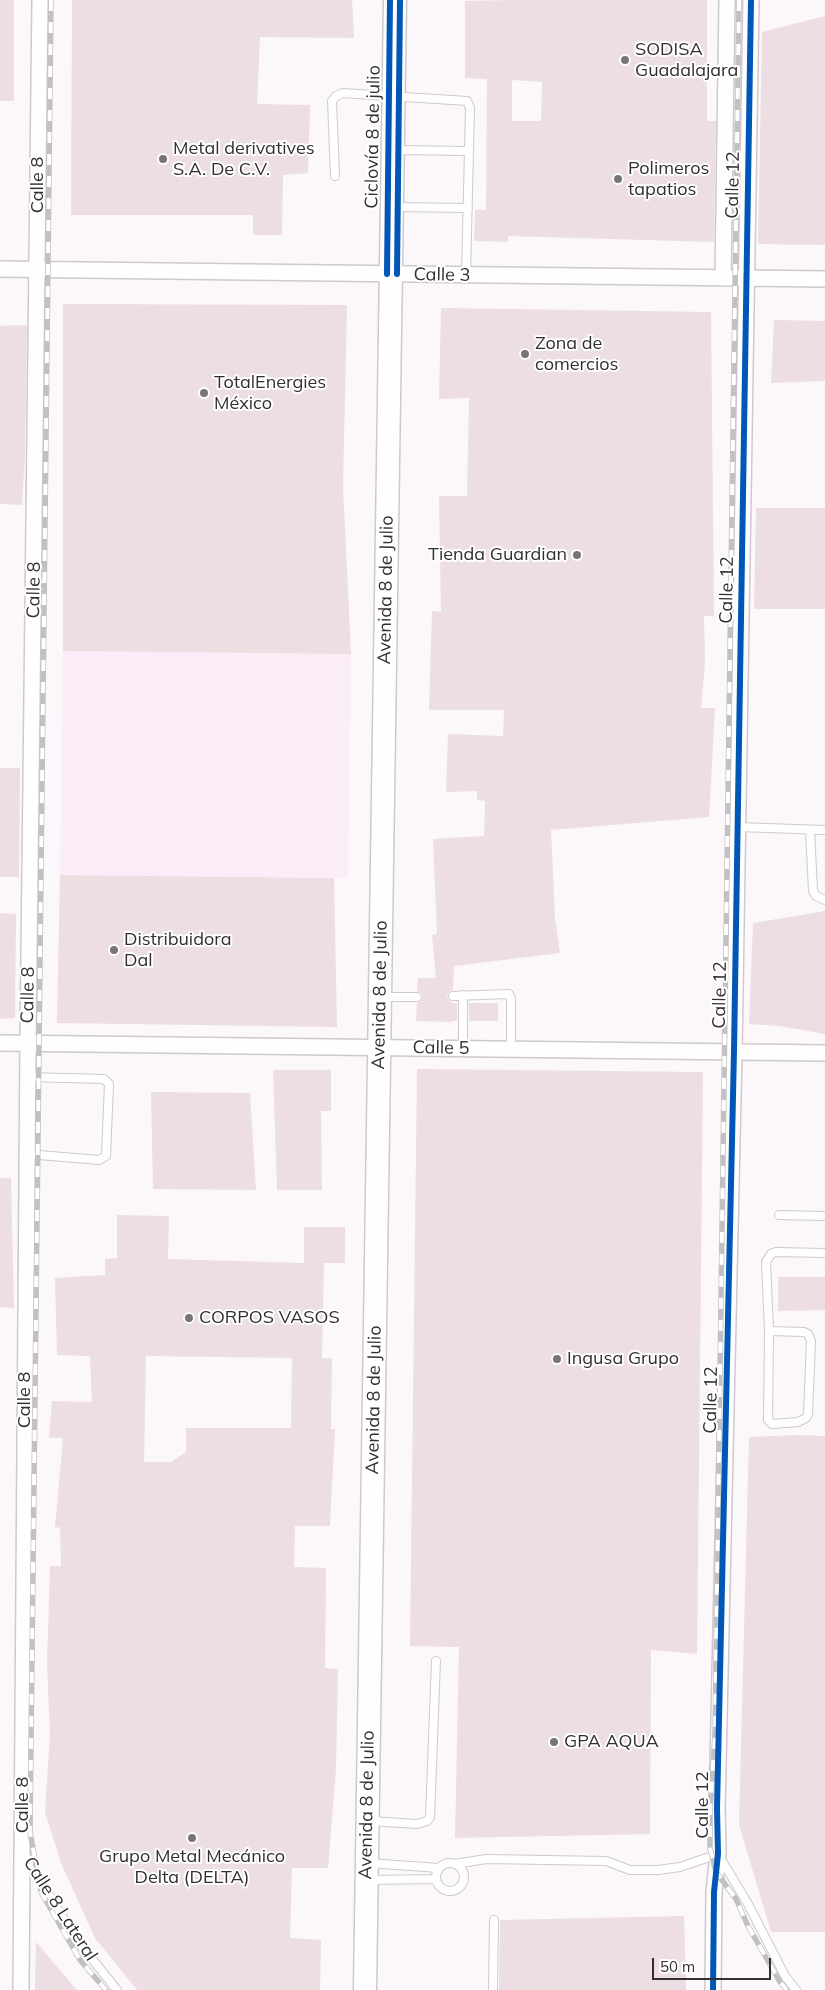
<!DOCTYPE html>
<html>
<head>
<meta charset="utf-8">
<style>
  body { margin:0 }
  #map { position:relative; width:825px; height:1990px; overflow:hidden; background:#fcf7fa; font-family:Mulish,sans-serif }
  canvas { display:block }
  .scale { position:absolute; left:652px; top:1958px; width:119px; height:22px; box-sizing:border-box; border:2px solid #332e32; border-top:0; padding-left:6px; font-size:15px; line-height:18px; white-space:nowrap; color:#332e32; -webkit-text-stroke:4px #fff; paint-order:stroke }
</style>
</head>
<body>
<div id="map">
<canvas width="825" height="1990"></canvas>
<div class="scale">50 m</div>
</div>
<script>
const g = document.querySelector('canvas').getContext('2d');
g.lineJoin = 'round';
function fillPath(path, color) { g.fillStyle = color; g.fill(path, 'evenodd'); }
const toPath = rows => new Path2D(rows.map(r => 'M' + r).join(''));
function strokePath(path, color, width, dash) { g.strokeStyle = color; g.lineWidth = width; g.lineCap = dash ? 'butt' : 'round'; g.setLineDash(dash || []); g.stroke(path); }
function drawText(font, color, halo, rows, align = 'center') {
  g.font = font + ' Mulish,sans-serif'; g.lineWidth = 4; g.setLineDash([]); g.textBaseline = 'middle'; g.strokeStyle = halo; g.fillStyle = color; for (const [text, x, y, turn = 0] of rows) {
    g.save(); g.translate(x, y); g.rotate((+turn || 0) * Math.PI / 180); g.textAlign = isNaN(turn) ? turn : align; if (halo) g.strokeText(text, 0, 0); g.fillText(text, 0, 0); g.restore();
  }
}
fillPath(toPath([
  [63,651,351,654,348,878,60,875]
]), '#fbedf7');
fillPath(toPath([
  [0,0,14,0,14,101,0,101],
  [72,0,352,0,354,38,260,37,257,104,310,105,308,173,283,175,282,235,253,235,253,215,71,215],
  [515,0,707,0,707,121,716,121,714,242,508,236,508,242,474,241,475,210,486,210,487,79,465,78,465,1],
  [512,80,542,82,541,121,512,121],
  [825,16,825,245,758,244,762,32],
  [63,304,347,305,343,487,351,654,63,651],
  [441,308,711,312,714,616,704,616,705,663,701,708,715,708,709,817,551,830,555,918,560,953,454,966,453,990,448,993,447,997,452,1003,457,1003,457,1021,452,1021,452,1022,416,1021,417,1003,420,1002,423,997,422,994,417,991,418,978,436,978,432,935,437,934,433,839,484,836,485,801,477,800,477,791,446,792,448,734,503,736,504,710,429,710,432,611,441,612,439,496,467,496,469,398,439,399],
  [774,320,825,321,825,381,771,383],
  [27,325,25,455,22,505,0,504,0,326],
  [756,508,825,508,825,609,754,609],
  [0,768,20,768,19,877,0,877],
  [60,875,334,878,337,1027,57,1023],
  [825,911,825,1034,779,1026,749,1024,753,923],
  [0,913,16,914,15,1018,0,1019],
  [469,1003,498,1003,498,1021,469,1021],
  [417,1069,703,1072,697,1654,651,1650,650,1834,455,1838,459,1647,410,1646],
  [273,1070,331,1070,331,1111,321,1111,322,1190,277,1190],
  [151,1092,250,1093,256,1190,153,1189],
  [0,1178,11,1178,14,1308,0,1307],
  [117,1215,169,1216,168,1259,304,1263,304,1227,345,1227,345,1263,324,1263,322,1358,332,1358,331,1429,335,1429,330,1526,295,1526,294,1567,326,1568,325,1668,338,1669,336,1768,328,1868,292,1868,290,1938,321,1940,320,1990,137,1990,95,1938,61,1863,45,1812,50,1734,47,1665,50,1566,61,1566,60,1527,55,1528,63,1438,49,1438,52,1401,92,1402,90,1356,57,1355,55,1278,105,1275,105,1259,117,1258],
  [146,1356,292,1358,291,1428,186,1428,186,1452,171,1462,144,1462],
  [778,1277,825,1277,825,1310,778,1311],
  [799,1435,825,1436,825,1932,771,1932,739,1825,749,1437],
  [684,1916,686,1990,499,1990,500,1920],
  [36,1942,77,1990,35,1990]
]), '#ecdee2');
const service = toPath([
  [395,150,468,151],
  [335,176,332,101,336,96,343,93,467,101,470,108,466,275],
  [394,207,468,208],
  [738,827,825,830],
  [810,830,813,891,816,896,825,900],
  [453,996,509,994,511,998,511,1048],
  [381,997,417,997],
  [463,1048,463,995],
  [27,1154,99,1160,106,1156,109,1084,104,1079,27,1077],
  [779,1215,825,1216],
  [769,1331,768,1420,772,1424,798,1422,806,1418,808,1414,811,1341,808,1334,804,1332,769,1331,766,1262,771,1254,776,1252,825,1253],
  [370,1821,417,1824,427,1821,430,1817,436,1661],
  [25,1855,76,1939,117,1990],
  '436 1877a14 14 0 1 1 28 0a14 14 0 1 1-28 0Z',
  [368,1863,439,1868],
  [455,1864,486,1859,606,1861,630,1870,658,1870,680,1867,718,1854,748,1904,785,1976,796,1990],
  [368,1880,436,1879],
  [493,1990,494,1920]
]);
const minor = toPath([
  [0,269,825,279],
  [723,278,727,0],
  [0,1043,825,1053],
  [21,1990,28,1043,40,0],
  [713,1990,714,1892,718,1854,717,1808,734,1051,751,0]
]);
const primary = toPath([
  [365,1990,395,0]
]);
strokePath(service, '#cec9cd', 10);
strokePath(minor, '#cec9cd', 18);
strokePath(primary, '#cec9cd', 25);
strokePath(service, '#fffefe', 8);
strokePath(minor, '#fffefe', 15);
strokePath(primary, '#fffefe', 22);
const rail = toPath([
  [51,0,30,1832,41,1892,80,1960,106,1990],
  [739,0,715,1735,710,1812,710,1848,716,1872,736,1899,748,1926,780,1982,787,1990]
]);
strokePath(rail, '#c2c1c2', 5.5);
strokePath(rail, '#fff', 4, [11]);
strokePath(toPath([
  [387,274,390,0],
  [397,274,400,0],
  [713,1990,714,1892,718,1854,717,1808,734,1051,751,0]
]), '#0057b8', 6);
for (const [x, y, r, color] of [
  [625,60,5,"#797478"],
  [163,159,5,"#797478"],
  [618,179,5,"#797478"],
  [525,354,5,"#797478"],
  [204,393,5,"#797478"],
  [577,555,5,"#797478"],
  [114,950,5,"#797478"],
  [189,1318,5,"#797478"],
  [557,1359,5,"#797478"],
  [554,1742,5,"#797478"],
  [192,1838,5,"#797478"]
]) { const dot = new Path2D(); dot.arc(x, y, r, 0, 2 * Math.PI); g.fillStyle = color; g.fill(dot); strokePath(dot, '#fff', 2); }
drawText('18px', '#332e32', '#fff', [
  ["SODISA",635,50],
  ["Guadalajara",635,71],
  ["Metal derivatives",173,149],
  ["S.A. De C.V.",173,170],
  ["Polimeros",628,169],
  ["tapatios",628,190],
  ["Zona de",535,344],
  ["comercios",535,365],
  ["TotalEnergies",214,383],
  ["México",214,404],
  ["Tienda Guardian",567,555,"right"],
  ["Distribuidora",124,940],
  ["Dal",124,961],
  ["CORPOS VASOS",199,1318],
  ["Ingusa Grupo",567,1359],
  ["GPA AQUA",564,1742],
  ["Grupo Metal Mecánico",192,1857,"center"],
  ["Delta (DELTA)",192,1878,"center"]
], 'left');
drawText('18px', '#332e32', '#fff', [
  ["Ciclovía 8 de julio",373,137,-89],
  ["Calle 8",38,185,-90],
  ["Calle 12",733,185,-89],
  ["Calle 3",442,275,1],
  ["Calle 8",34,590,-89],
  ["Avenida 8 de Julio",386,590,-89],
  ["Calle 12",727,590,-89],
  ["Calle 8",28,995,-89],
  ["Avenida 8 de Julio",380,995,-89],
  ["Calle 12",720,995,-89],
  ["Calle 5",441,1048,1],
  ["Calle 8",25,1400,-90],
  ["Avenida 8 de Julio",374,1400,-89],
  ["Calle 12",711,1400,-89],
  ["Calle 8",23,1805,-90],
  ["Avenida 8 de Julio",367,1805,-89],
  ["Calle 12",703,1805,-90],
  ["Calle 8 Lateral",60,1909,57]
]);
</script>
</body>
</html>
